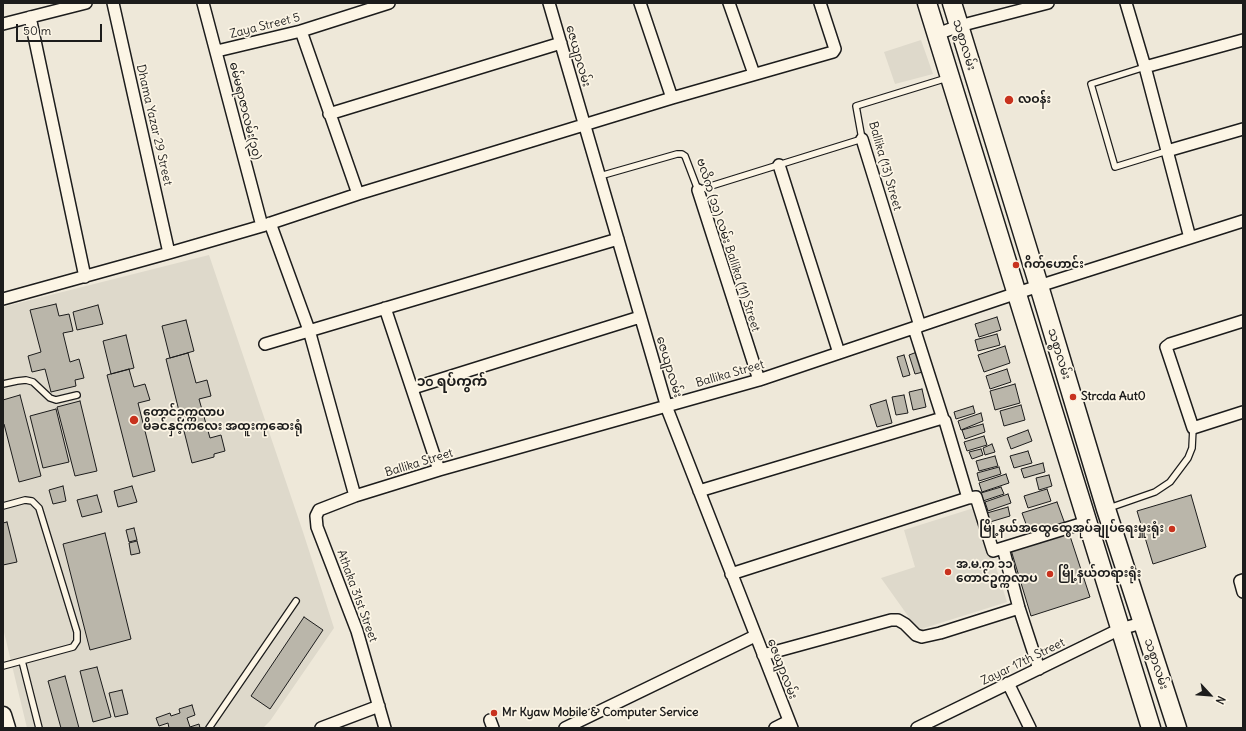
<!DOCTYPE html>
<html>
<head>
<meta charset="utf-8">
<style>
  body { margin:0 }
  #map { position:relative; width:1246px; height:731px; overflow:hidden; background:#eee8d9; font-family:Delius,sans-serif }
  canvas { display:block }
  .frame { position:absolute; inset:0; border:4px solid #1c1c1c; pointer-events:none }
  .north { position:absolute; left:1190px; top:675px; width:40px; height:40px; -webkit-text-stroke:3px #fcf5e5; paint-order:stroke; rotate:116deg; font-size:11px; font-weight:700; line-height:16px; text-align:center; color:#1c1c1c }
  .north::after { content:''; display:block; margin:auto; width:14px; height:18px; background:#1c1c1c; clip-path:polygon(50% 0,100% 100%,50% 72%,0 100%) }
  .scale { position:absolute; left:16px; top:24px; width:86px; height:18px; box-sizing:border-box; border:2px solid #1c1c1c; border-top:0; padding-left:5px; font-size:12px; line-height:14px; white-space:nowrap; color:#1c1c1c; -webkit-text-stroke:3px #fcf5e5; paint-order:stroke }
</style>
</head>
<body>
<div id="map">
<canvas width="1246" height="731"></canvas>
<div class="frame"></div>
<div class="north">N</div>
<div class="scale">50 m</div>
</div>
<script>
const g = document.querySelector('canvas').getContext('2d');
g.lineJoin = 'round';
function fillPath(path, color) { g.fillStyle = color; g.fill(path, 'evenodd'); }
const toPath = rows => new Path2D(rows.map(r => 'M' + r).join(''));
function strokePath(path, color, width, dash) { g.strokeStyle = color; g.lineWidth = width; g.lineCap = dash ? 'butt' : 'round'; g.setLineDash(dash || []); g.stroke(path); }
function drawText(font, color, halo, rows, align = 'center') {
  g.font = font + ' Delius,"Noto Sans Myanmar",sans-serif'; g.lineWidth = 3.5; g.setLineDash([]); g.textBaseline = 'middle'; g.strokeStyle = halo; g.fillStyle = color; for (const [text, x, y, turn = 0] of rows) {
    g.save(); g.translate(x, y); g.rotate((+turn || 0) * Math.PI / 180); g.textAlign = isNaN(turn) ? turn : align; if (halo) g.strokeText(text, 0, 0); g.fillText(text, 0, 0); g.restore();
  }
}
fillPath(toPath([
  [921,40,933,74,895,84,884,52],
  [209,255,303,532,334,628,270,721,263,728,27,728,3,628,3,307],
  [977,507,1007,602,918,630,881,578,915,567,904,530]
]), '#ded9cb');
const building = toPath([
  [56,304,59,316,69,314,73,331,63,333,70,362,79,359,84,378,75,380,76,386,51,392,45,369,32,372,28,356,41,352,30,310,56,304],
  [98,305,103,324,77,330,73,312,98,305],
  [997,317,1001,330,979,337,975,324,997,317],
  [186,320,194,351,170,358,162,326,186,320],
  [997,334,1000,345,978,351,975,340,997,334],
  [126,335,134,368,111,374,103,341,126,335],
  [1005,346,1010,363,984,372,978,355,1005,346],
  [917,352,923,372,915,374,909,355,917,352],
  [188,353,196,383,207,380,211,396,199,399,210,438,221,435,225,451,214,454,214,457,192,463,166,359,188,353],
  [904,355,910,375,903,377,897,357,904,355],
  [129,369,134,387,145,384,150,400,138,403,155,471,133,477,107,375,129,369],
  [1007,369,1011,382,990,389,986,376,1007,369],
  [1015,384,1020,403,995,410,990,391,1015,384],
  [922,389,926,407,913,410,909,392,922,389],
  [20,395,41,476,19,482,4,424,3,424,3,400,20,395],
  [904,395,908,413,896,415,892,397,904,395],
  [886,400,892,423,877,427,870,405,886,400],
  [80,401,97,471,75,476,57,407,80,401],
  [1021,405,1025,420,1004,426,1000,411,1021,405],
  [973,406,975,413,956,419,954,412,973,406],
  [56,409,69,462,43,468,30,416,56,409],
  [981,413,983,421,961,430,958,421,981,413],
  [983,424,985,432,965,439,962,430,983,424],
  [1028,430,1032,441,1011,449,1007,438,1028,430],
  [984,436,987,445,967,451,964,442,984,436],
  [992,444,995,452,985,455,983,448,992,444],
  [981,449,983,455,972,459,969,452,981,449],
  [1028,451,1032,463,1014,468,1010,456,1028,451],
  [995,456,998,466,979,471,976,461,995,456],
  [1043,463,1045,472,1024,478,1021,469,1043,463],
  [999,467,1001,474,979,481,977,473,999,467],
  [1006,474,1009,483,982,492,979,483,1006,474],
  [1049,475,1052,486,1039,490,1036,478,1049,475],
  [63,486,66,501,53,504,49,490,63,486],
  [132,486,137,502,118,507,114,491,132,486],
  [1001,487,1004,494,983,501,981,493,1001,487],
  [1047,489,1051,501,1028,508,1024,496,1047,489],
  [1008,494,1011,503,988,511,985,502,1008,494],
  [97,495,102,512,82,517,77,500,97,495],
  [1191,495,1206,547,1153,564,1137,511,1191,495],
  [1057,502,1065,524,1030,535,1022,513,1057,502],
  [1008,507,1010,516,990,522,987,513,1008,507],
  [7,522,17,562,3,565,3,523,7,522],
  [134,528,137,540,129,542,126,530,134,528],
  [105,533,131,639,90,650,63,544,105,533],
  [1069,533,1090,597,1031,616,1011,550,1069,533],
  [137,541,140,553,131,555,129,543,137,541],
  [304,617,323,630,270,709,251,696,304,617],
  [97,667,111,717,93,722,80,671,97,667],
  [65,676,79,728,61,728,48,681,65,676],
  [122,690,128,714,115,717,109,693,122,690],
  [192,705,195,715,187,718,190,727,199,724,200,728,169,728,168,723,159,726,156,718,170,713,171,716,180,713,179,709,192,705]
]);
fillPath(building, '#bab6aa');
strokePath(building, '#1c1c1c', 1);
const service = toPath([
  [1145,67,1091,84,1115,167,1167,151],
  [600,176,677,154,682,154,685,156,698,190,862,139,856,106,947,78],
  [3,384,17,381,26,380,33,382,50,398,56,400,77,395],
  [3,506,25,500,32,501,39,508,77,632,77,641,73,647,3,666],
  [1109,508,1155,492,1170,482,1188,458,1192,448,1193,428],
  [22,661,39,728],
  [209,728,296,601]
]);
const minor = toPath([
  [113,3,169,253],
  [203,3,262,226],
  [549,3,668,411,792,728],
  [640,3,672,98],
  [729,3,754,74],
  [1126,3,1145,67,1190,238],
  [30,17,85,277],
  [3,24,86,3],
  [301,31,358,194],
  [937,34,959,26,1048,3],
  [217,51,301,31,389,3],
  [1145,67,1243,40],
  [329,114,561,43],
  [862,139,920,326],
  [1167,151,1243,129],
  [779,165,839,353],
  [698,190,759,380],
  [270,223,309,330,355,496],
  [3,299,169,253,262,226,358,194,672,98,833,52,835,49,820,3],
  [385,308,439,470],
  [1243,321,1170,344,1166,347,1193,428,1243,412],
  [914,328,943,419],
  [265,344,618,239],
  [413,388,640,317],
  [699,491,939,419,943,419,945,421,968,498,731,574],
  [968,498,976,497,993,551,1087,522],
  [1003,548,1019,608,1039,669],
  [1243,580,1240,581,1243,592],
  [763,655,891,620,898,620,905,624,916,635,922,637,940,633,1019,608],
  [1008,683,1030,728],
  [490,720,493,728],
  [321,728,379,706],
  [385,728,357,631,317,527,316,516,319,510,355,496,439,470,759,380,1017,293,1243,221],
  [565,728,755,636],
  [775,728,789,721],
  [917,728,1120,629,1142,623]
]);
const secondary = toPath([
  [3,715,7,728]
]);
const primary = toPath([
  [927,3,1151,728],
  [952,3,1039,286,1106,509,1177,728]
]);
strokePath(service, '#1c1c1c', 8);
strokePath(minor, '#1c1c1c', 14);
strokePath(secondary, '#1c1c1c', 19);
strokePath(primary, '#1c1c1c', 21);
strokePath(service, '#fcf5e5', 5.5);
strokePath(minor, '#fcf5e5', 11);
strokePath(secondary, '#fcf5e5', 16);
strokePath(primary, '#fcf5e5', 18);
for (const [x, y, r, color] of [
  [1009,100,5,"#c8321e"],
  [1016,265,4,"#c8321e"],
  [1073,397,4,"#c8321e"],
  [134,420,5,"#c8321e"],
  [1172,529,4,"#c8321e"],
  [948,572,4,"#c8321e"],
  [1050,574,4,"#c8321e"],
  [494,713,4,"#c8321e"]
]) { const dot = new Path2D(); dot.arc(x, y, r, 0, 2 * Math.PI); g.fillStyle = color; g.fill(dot); strokePath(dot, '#fcf5e5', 1.5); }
drawText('12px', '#1c1c1c', '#fcf5e5', [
  ["Zaya Street 5",265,26,-14],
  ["သစ္စာလမ်း",964,45,73],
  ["ဇေယျာလမ်း",578,56,74],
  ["ဓမ်မရာဇာလမ်း(၃၀)",245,111,76],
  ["Dhama Yazar 29 Street",154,125,77],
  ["Ballika (13) Street",885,166,74],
  ["ဗလိက (၁၁) လမ်း Ballika (11) Street",728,245,72],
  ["သစ္စာလမ်း",1059,354,73],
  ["ဇေယျာလမ်း",669,367,73],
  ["Ballika Street",730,374,-16],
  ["Ballika Street",419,463,-17],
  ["Athaka 31st Street",357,596,70],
  ["Zayar 17th Street",1023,662,-26],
  ["သစ္စာလမ်း",1156,664,72],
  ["ဇေယျာလမ်း",782,669,69]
]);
drawText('bold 12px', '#1c1c1c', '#fcf5e5', [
  ["လဝန်း",1018,100],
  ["ဂိတ်ဟောင်း",1024,265],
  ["Strcda Aut0",1081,397],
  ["တောင်ဥက္ကလာပ",143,413],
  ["မိခင်နှင့်ကလေး အထူးကုဆေးရုံ",143,427],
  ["မြို့နယ်အထွေထွေအုပ်ချုပ်ရေးမှူးရုံး",1164,529,"right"],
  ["အ.မ.က ၁၁",956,565],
  ["တောင်ဥက္ကလာပ",956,579],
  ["မြို့နယ်တရားရုံး",1058,574],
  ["Mr Kyaw Mobile & Computer Service",502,713]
], 'left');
drawText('bold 14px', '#1c1c1c', '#fcf5e5', [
  ["၁o ရပ်ကွက်",452,382]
]);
</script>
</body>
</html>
